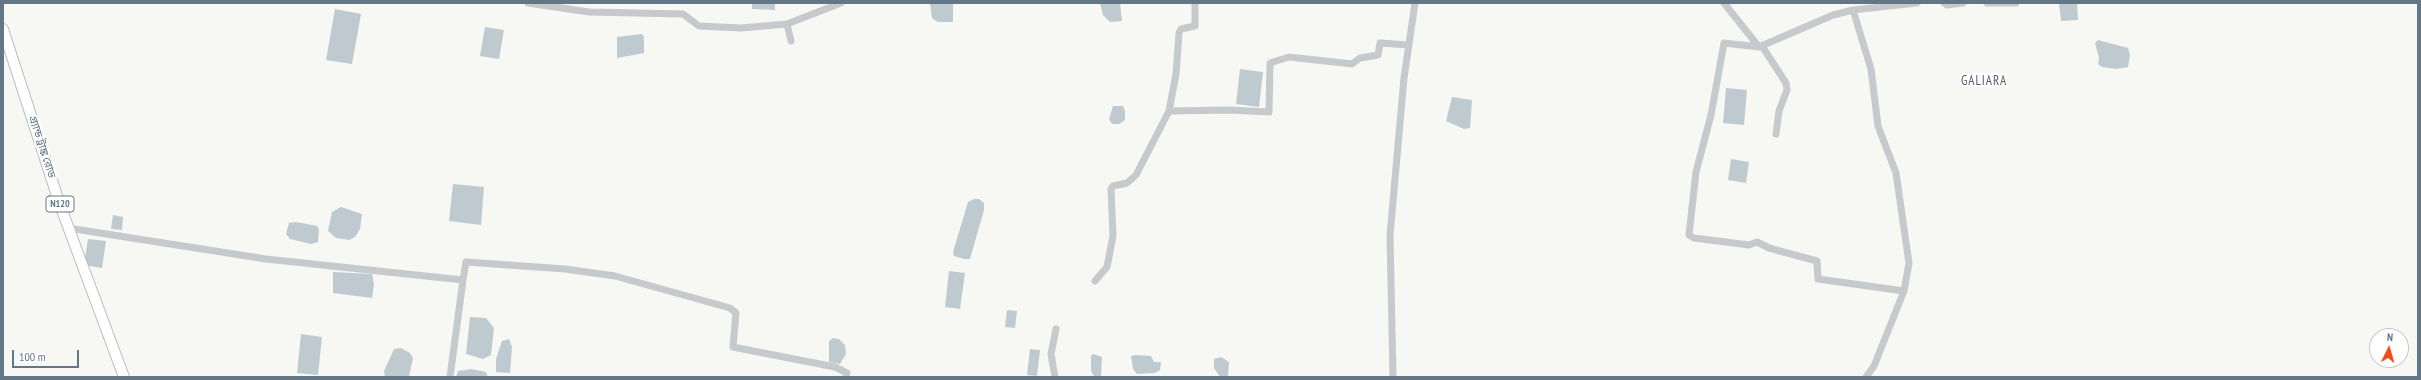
<!DOCTYPE html>
<html>
<head>
<meta charset="utf-8">
<style>
  body { margin:0 }
  #map { position:relative; width:2421px; height:380px; overflow:hidden; background:#f7f7f3; font-family:"PT Sans Narrow",sans-serif }
  canvas { display:block }
  .frame { position:absolute; inset:0; border:4px solid #637787; pointer-events:none }
  .north { position:absolute; left:2369px; top:328px; width:40px; height:40px; box-sizing:border-box; background:#fff; border:1px solid #c1c9cf; border-radius:50%; rotate:5deg; font-size:11px; font-weight:700; line-height:16px; text-align:center; color:#637787 }
  .north::after { content:''; display:block; margin:auto; width:14px; height:18px; background:#f14e19; clip-path:polygon(50% 0,100% 100%,50% 72%,0 100%) }
  .scale { position:absolute; left:12px; top:350px; width:67px; height:18px; box-sizing:border-box; border:2px solid #637787; border-top:0; padding-left:5px; font-size:12px; line-height:14px; white-space:nowrap; color:#637787; -webkit-text-stroke:3px #fff; paint-order:stroke }
</style>
</head>
<body>
<div id="map">
<canvas width="2421" height="380"></canvas>
<div class="frame"></div>
<div class="north">N</div>
<div class="scale">100 m</div>
</div>
<script>
const g = document.querySelector('canvas').getContext('2d');
g.lineJoin = 'round';
function fillPath(path, color) { g.fillStyle = color; g.fill(path, 'evenodd'); }
const toPath = rows => new Path2D(rows.map(r => 'M' + r).join(''));
function strokePath(path, color, width, dash) { g.strokeStyle = color; g.lineWidth = width; g.lineCap = dash ? 'butt' : 'round'; g.setLineDash(dash || []); g.stroke(path); }
function drawText(font, color, halo, rows, align = 'center') {
  g.font = font + ' "PT Sans Narrow","Noto Sans Bengali",sans-serif'; g.lineWidth = 4; g.setLineDash([]); g.textBaseline = 'middle'; g.strokeStyle = halo; g.fillStyle = color; for (const [text, x, y, turn = 0] of rows) {
    g.save(); g.translate(x, y); g.rotate((+turn || 0) * Math.PI / 180); g.textAlign = isNaN(turn) ? turn : align; if (halo) g.strokeText(text, 0, 0); g.fillText(text, 0, 0); g.restore();
  }
}
fillPath(toPath([
  [752,3,775,3,775,10,752,9],
  [930,3,953,3,953,22,938,22,932,18],
  [1100,3,1120,3,1122,21,1110,22,1103,15],
  [2059,3,2077,3,2078,20,2061,21],
  [335,9,361,14,352,64,326,60],
  [485,27,504,30,499,59,480,56],
  [642,34,644,37,644,53,617,58,617,37],
  [2098,40,2128,48,2130,55,2128,67,2116,69,2102,67,2098,64,2099,58,2095,43],
  [1240,69,1263,72,1259,107,1236,104],
  [1726,88,1747,90,1744,125,1723,123],
  [1452,97,1472,100,1470,128,1464,129,1446,121],
  [1113,106,1123,106,1125,111,1125,120,1119,124,1112,124,1109,119],
  [1731,159,1749,162,1746,183,1728,180],
  [453,184,484,187,481,225,449,221],
  [974,199,979,199,984,203,984,210,970,259,964,259,954,256,953,252,968,202],
  [341,207,362,214,360,229,355,237,349,240,336,238,328,231,332,212],
  [113,215,123,217,122,230,111,229],
  [296,222,317,226,319,229,318,242,311,244,290,239,286,234,289,223],
  [88,239,106,241,102,268,84,265],
  [949,271,965,273,960,309,945,307],
  [333,272,372,274,374,284,372,298,333,293],
  [1007,310,1017,311,1015,328,1005,327],
  [470,317,486,318,494,328,491,355,483,359,466,354],
  [301,334,322,337,318,375,297,373],
  [833,338,839,339,845,345,846,354,840,364,829,362,829,341],
  [509,339,512,347,510,373,496,372,496,359,502,341],
  [401,348,410,353,413,358,409,377,385,377,384,371,394,349],
  [1030,349,1040,350,1037,376,1027,375],
  [1093,354,1102,357,1101,377,1094,376,1091,371,1091,356],
  [1136,355,1151,356,1154,362,1161,362,1160,370,1155,373,1137,374,1133,369,1131,356],
  [1221,357,1229,362,1228,377,1220,377,1214,368,1214,359],
  [472,369,486,372,488,377,456,377,458,371]
]), '#bfcad0');
const highway = toPath([
  [3,29,60,205,124,377]
]);
strokePath(highway, '#b8bcbf', 12);
strokePath(toPath([
  [528,3,589,12,683,14,699,26,741,28,787,24,841,3],
  [1724,3,1759,47],
  [1944,3,1947,5,1963,3],
  [1987,3,2016,3],
  [1853,10,1871,69,1878,126,1896,173,1909,263,1904,291,1874,366,1866,377],
  [787,24,791,41],
  [1762,46,1786,83,1787,90,1779,111,1776,134],
  [1169,111,1176,74,1179,33,1181,29,1195,26,1195,3],
  [68,228,266,259,463,280,466,262,565,269,615,276,730,308,736,313,733,347,835,367,847,373,846,377],
  [1095,281,1107,267,1113,236,1111,189,1113,186,1127,183,1136,175,1169,111,1229,110,1269,112,1270,63,1289,57,1352,64,1360,58,1378,55,1380,43,1409,45],
  [1904,291,1818,279,1817,261,1769,248,1757,242,1749,245,1694,238,1689,235,1696,172,1711,115,1724,43,1759,47,1833,15,1853,10,1917,3],
  [450,377,463,280],
  [1055,377,1051,354,1056,329],
  [1393,377,1390,235,1404,78,1415,3]
]), '#c6cacd', 7);
strokePath(highway, '#fff', 10);
for (const [x, y, w] of [
  [60,204,28]
]) { const box = new Path2D(); box.roundRect(x - w / 2, y - 8, w, 16, 3); g.fillStyle = '#fff'; g.fill(box); strokePath(box, '#637787', 1); }
drawText('bold 10px', '#637787', null, [
  ["N120",60,204]
]);
drawText('11px', '#637787', '#fff', [
  ["গ্র্যান্ড ট্রাঙ্ক রোড",42,147,72]
]);
g.letterSpacing = '1px';
drawText('13px', '#52606b', '#fff', [
  ["GALIARA",1984,81]
]);
g.letterSpacing = '0px';
</script>
</body>
</html>
